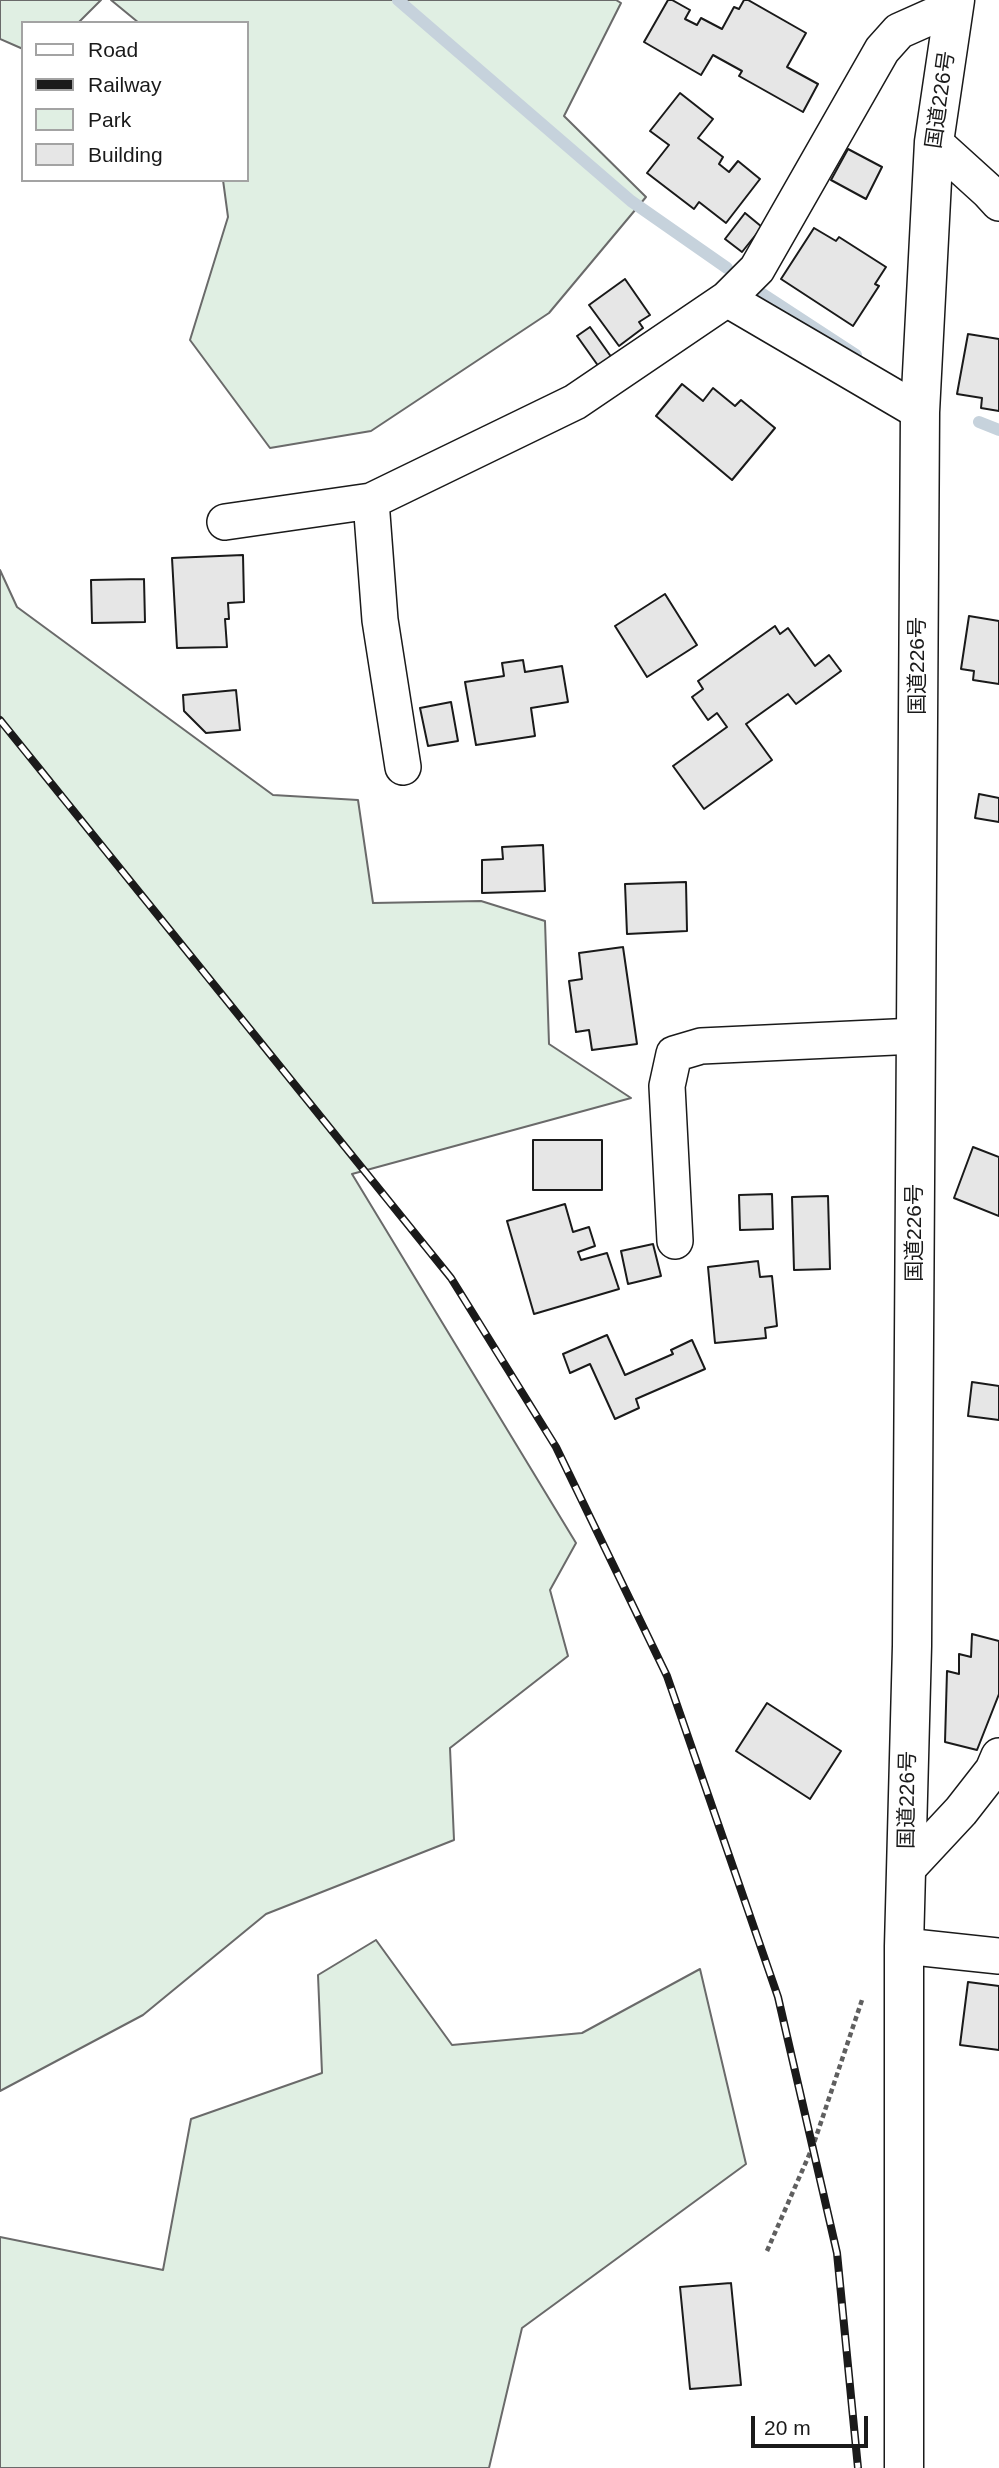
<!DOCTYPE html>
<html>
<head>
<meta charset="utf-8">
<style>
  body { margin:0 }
  #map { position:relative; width:999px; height:2468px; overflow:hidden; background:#fff; font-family:Helvetica,sans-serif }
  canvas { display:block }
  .legend { position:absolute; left:21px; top:21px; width:228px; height:161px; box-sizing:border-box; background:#fff; border:2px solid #a3a3a3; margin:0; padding:9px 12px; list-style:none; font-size:21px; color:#1a1a1a }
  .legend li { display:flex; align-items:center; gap:14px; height:35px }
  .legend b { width:35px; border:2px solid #a3a3a3 }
  .scale { position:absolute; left:751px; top:2416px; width:117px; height:32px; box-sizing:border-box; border:4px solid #1a1a1a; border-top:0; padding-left:9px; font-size:21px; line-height:24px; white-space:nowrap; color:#1a1a1a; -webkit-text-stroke:5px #fff; paint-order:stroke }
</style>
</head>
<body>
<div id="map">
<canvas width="999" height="2468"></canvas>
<ul class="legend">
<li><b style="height:9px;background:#fff"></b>Road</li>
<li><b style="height:9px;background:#1a1a1a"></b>Railway</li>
<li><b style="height:19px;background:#e0efe3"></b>Park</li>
<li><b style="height:19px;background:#e6e6e6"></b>Building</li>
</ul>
<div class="scale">20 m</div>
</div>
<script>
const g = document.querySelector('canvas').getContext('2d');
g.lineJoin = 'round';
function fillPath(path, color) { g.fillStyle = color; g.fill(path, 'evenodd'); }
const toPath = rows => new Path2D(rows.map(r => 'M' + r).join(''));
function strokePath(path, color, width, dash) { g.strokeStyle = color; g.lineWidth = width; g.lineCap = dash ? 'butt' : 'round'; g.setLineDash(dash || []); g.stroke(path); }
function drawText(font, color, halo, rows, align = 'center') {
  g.font = font + ' Helvetica,"Noto Sans JP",sans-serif'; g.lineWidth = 5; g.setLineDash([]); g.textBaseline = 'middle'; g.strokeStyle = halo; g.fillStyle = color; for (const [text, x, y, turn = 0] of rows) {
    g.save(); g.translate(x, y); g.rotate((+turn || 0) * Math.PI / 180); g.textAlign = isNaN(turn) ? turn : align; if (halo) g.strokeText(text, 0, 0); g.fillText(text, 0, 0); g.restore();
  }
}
const green = toPath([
  [0,0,101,0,78,23,23,23,23,49,0,39,0,0],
  [111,0,616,0,621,3,564,116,646,197,549,313,371,431,270,448,190,340,228,217,223,180,247,180,247,23,139,23,111,0],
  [0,570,17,607,273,795,358,800,373,903,481,901,545,921,549,1044,631,1098,352,1174,576,1543,550,1590,568,1656,450,1748,454,1840,266,1914,143,2015,0,2091,0,570],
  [376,1940,452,2045,582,2033,700,1969,746,2164,522,2328,489,2468,0,2468,0,2237,163,2270,191,2119,322,2073,318,1975,376,1940]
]);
fillPath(green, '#e0efe3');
strokePath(green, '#6a6a6a', 2);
strokePath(toPath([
  [398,0,631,201,727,268],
  [758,291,856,355],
  [979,422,999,430]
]), '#c6d2dc', 12);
const building = toPath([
  [668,0,672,0,690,10,685,19,697,25,701,18,722,29,734,7,739,9,744,0,748,0,806,33,787,67,818,84,803,112,739,76,742,71,713,55,701,75,644,42,668,0],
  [680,93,713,119,698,138,723,157,719,164,729,172,738,161,760,179,726,223,699,202,694,209,647,173,669,145,650,131,680,93],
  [848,149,882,167,866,199,831,180,848,149],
  [745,213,762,227,742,252,725,239,745,213],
  [814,228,836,241,839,237,886,267,875,284,879,286,853,326,781,279,814,228],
  [625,279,650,315,639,322,643,328,619,346,589,305,625,279],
  [590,327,612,358,599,367,577,336,590,327],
  [968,334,999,339,999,411,981,408,982,398,957,394,968,334],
  [682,384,703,401,713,388,735,406,741,400,775,428,732,480,656,416,682,384],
  [243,555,244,602,228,603,229,619,225,619,227,647,177,648,172,558,243,555],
  [144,579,145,622,92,623,91,580,144,579],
  [665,594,697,645,647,677,615,626,665,594],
  [969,616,999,621,999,684,973,680,974,671,961,669,969,616],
  [775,626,780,634,788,628,815,666,829,655,841,671,796,704,788,694,746,724,772,760,704,809,673,766,727,727,717,713,708,720,692,697,703,689,698,681,775,626],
  [523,660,525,672,562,666,568,702,531,708,535,736,476,745,465,682,504,676,502,663,523,660],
  [236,690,240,730,206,733,184,711,183,695,236,690],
  [451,702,458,741,428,746,420,708,451,702],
  [979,794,999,798,999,822,975,818,979,794],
  [543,845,545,891,482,893,482,860,503,859,502,847,543,845],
  [686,882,687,931,627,934,625,884,686,882],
  [623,947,637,1044,592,1050,589,1030,576,1032,569,981,582,979,579,953,623,947],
  [533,1140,602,1140,602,1190,533,1190,533,1140],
  [973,1147,999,1157,999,1216,954,1198,973,1147],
  [772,1194,773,1229,740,1230,739,1195,772,1194],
  [828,1196,830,1269,794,1270,792,1197,828,1196],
  [565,1204,573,1232,589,1227,595,1246,578,1252,581,1260,607,1253,619,1289,534,1314,507,1221,565,1204],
  [653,1244,661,1276,628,1284,621,1251,653,1244],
  [758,1261,760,1277,772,1276,777,1326,765,1328,766,1338,715,1343,708,1267,758,1261],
  [607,1335,625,1375,673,1354,671,1350,692,1340,705,1369,636,1399,639,1408,615,1419,590,1364,570,1373,563,1354,607,1335],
  [972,1382,999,1386,999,1420,968,1416,972,1382],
  [972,1634,999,1641,999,1694,977,1750,945,1742,947,1671,959,1674,959,1654,971,1657,972,1634],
  [767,1703,841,1751,810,1799,736,1751,767,1703],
  [968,1982,999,1986,999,2050,960,2045,968,1982],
  [731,2283,741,2385,690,2389,680,2287,731,2283]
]);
fillPath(building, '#e6e6e6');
strokePath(building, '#1a1a1a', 2);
const street = toPath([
  [934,142,988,191,999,203],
  [727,299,920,412],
  [371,501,380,620,403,767],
  [225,522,371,501,575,402,727,299,757,269,882,50,899,31,953,7],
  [675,1241,667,1086,674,1054,701,1046,916,1036],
  [906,1870,961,1811,993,1770,999,1756],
  [904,1946,999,1956]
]);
const highway = toPath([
  [904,2468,904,1946,912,1646,920,412,934,142,955,0]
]);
strokePath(street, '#1a1a1a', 38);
strokePath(highway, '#1a1a1a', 41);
strokePath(toPath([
  [767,2251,813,2146,862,2000]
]), '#5f5f5f', 4.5, [5, 3.5]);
strokePath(street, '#fff', 35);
strokePath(highway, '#fff', 38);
const rail = toPath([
  [0,720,451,1278,556,1447,667,1676,778,1997,837,2253,858,2468]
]);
strokePath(rail, '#1a1a1a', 8);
strokePath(rail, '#fff', 5, [16]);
drawText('21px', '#1a1a1a', '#fff', [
  ["国道226号",941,100,-82],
  ["国道226号",918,666,-90],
  ["国道226号",915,1233,-90],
  ["国道226号",908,1800,-89]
]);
</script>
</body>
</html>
